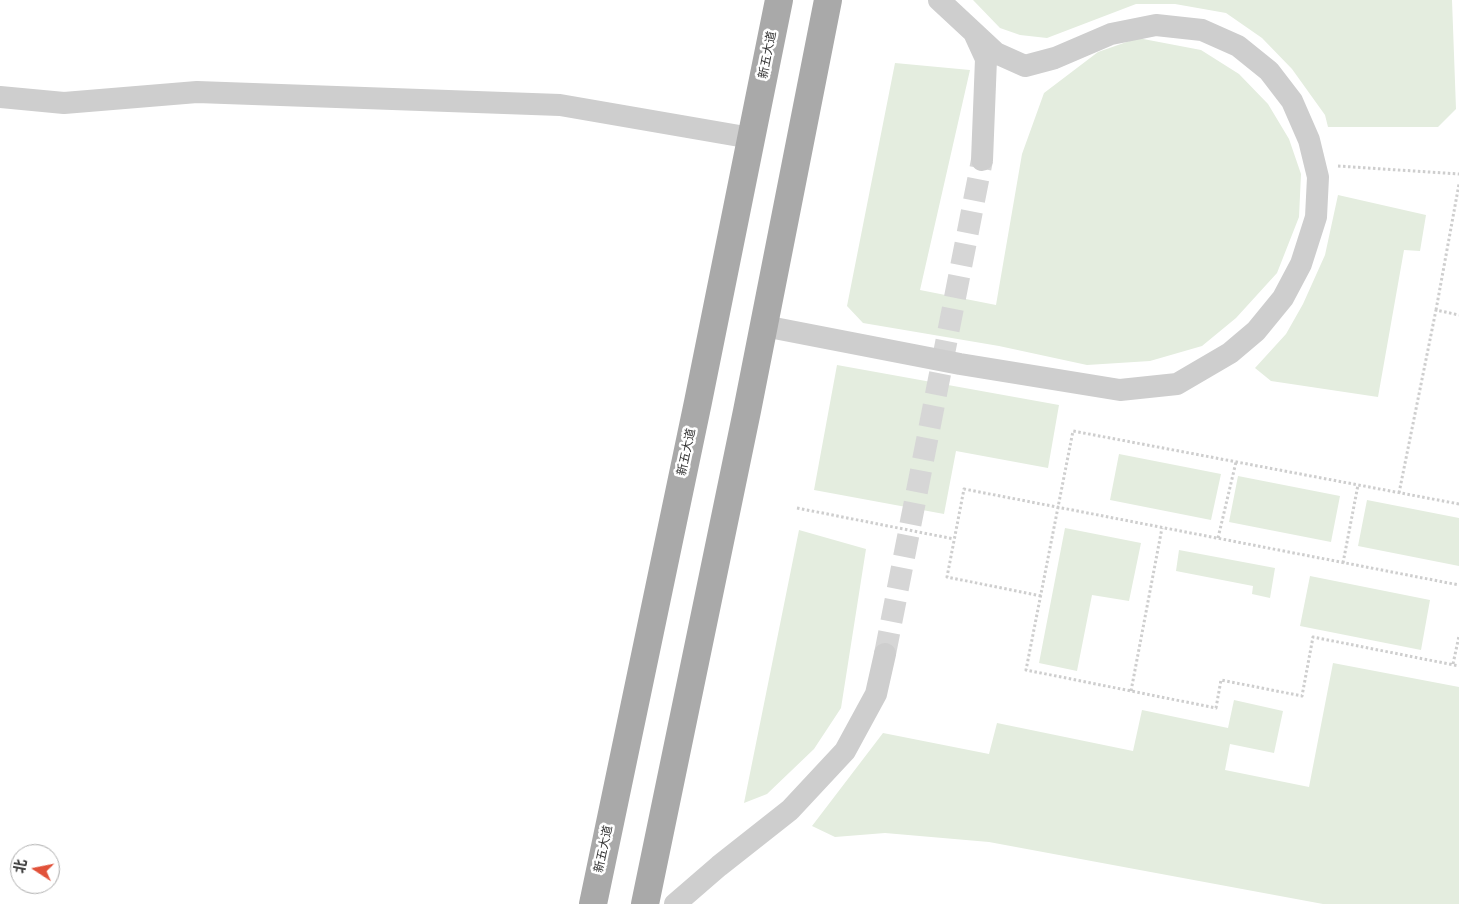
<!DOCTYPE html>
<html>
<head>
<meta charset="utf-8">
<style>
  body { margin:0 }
  #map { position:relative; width:1459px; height:904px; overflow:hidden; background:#fff; font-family:Signika,"Noto Sans SC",sans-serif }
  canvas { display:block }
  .north { position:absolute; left:10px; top:844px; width:50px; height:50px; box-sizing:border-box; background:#fff; border:1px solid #adadad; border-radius:50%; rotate:281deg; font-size:14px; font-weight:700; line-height:20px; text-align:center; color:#313131 }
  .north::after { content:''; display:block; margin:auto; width:18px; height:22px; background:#e15139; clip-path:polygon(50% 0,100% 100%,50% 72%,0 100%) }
</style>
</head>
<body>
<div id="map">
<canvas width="1459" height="904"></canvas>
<div class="north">北</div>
</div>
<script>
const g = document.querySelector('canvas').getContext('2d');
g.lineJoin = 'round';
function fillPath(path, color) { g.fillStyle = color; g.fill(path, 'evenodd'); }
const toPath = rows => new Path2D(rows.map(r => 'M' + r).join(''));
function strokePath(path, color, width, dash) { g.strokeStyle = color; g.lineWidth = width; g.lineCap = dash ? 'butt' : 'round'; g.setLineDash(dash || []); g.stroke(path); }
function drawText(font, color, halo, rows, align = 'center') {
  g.font = font + ' Signika,"Noto Sans SC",sans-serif'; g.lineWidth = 5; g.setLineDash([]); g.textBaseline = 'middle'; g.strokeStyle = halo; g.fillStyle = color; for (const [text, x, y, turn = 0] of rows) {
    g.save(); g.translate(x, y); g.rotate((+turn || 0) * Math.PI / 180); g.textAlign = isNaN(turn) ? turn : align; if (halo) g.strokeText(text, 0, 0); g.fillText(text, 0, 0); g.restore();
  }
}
fillPath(toPath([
  [973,0,1452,0,1456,109,1438,127,1328,127,1325,115,1292,69,1262,38,1226,13,1175,4,1136,4,1047,38,1020,35,1000,28],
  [1138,38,1201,50,1239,74,1268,104,1289,139,1301,174,1299,217,1277,273,1236,318,1202,346,1150,361,1087,365,999,346,863,323,847,306,895,63,970,70,920,290,996,305,1022,154,1044,93,1098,52],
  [1338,195,1426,215,1420,251,1404,250,1378,397,1271,381,1255,368,1286,334,1303,304,1325,255],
  [837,365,1059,405,1048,468,956,451,944,514,814,490],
  [1119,454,1221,474,1211,520,1110,500],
  [1238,476,1340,496,1331,542,1229,522],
  [1367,500,1459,518,1459,566,1358,546],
  [1065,528,1141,543,1129,601,1092,595,1077,671,1039,663],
  [799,530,866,549,841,708,814,749,767,794,744,803],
  [1179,550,1275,568,1270,598,1252,594,1253,586,1176,571],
  [1310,576,1430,600,1421,650,1300,626],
  [1333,663,1459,687,1459,904,1323,904,989,842,885,833,835,837,812,826,883,733,989,754,997,723,1133,751,1142,710,1228,728,1234,700,1283,711,1274,753,1230,744,1225,770,1309,787]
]), '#e4eddf');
strokePath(toPath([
  [885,654,982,160]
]), '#d6d6d6', 22, [22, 11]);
strokePath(toPath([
  [1338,166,1459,174],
  [1436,310,1459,184],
  [1399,493,1436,310,1459,315],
  [1459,504,1073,431,1026,670,1216,708,1221,680,1302,696,1313,637,1459,666],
  [797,508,954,539],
  [1218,538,1236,462],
  [1343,563,1358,485],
  [1041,596,947,577,964,489,1459,585],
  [1453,664,1459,636],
  [1131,691,1162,528]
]), '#cecece', 3, [2.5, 2.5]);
strokePath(toPath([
  [975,35,986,59,982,160],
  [0,97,64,103,197,92,560,105,751,138],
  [764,326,960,364,1120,390,1177,384,1230,353,1256,331,1283,298,1301,264,1316,217,1318,177,1309,140,1292,101,1269,71,1238,46,1202,30,1156,25,1111,34,1055,58,1025,66,996,53,939,0],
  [675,904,719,866,790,810,845,751,876,694,885,654]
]), '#cecece', 22);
strokePath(toPath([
  [593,904,698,402,779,0],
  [645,904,747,411,828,0]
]), '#a9a9a9', 28);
drawText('12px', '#313131', '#fff', [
  ["新五大道",768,55,-79],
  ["新五大道",687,452,-78],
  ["新五大道",604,849,-78]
]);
</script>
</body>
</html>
